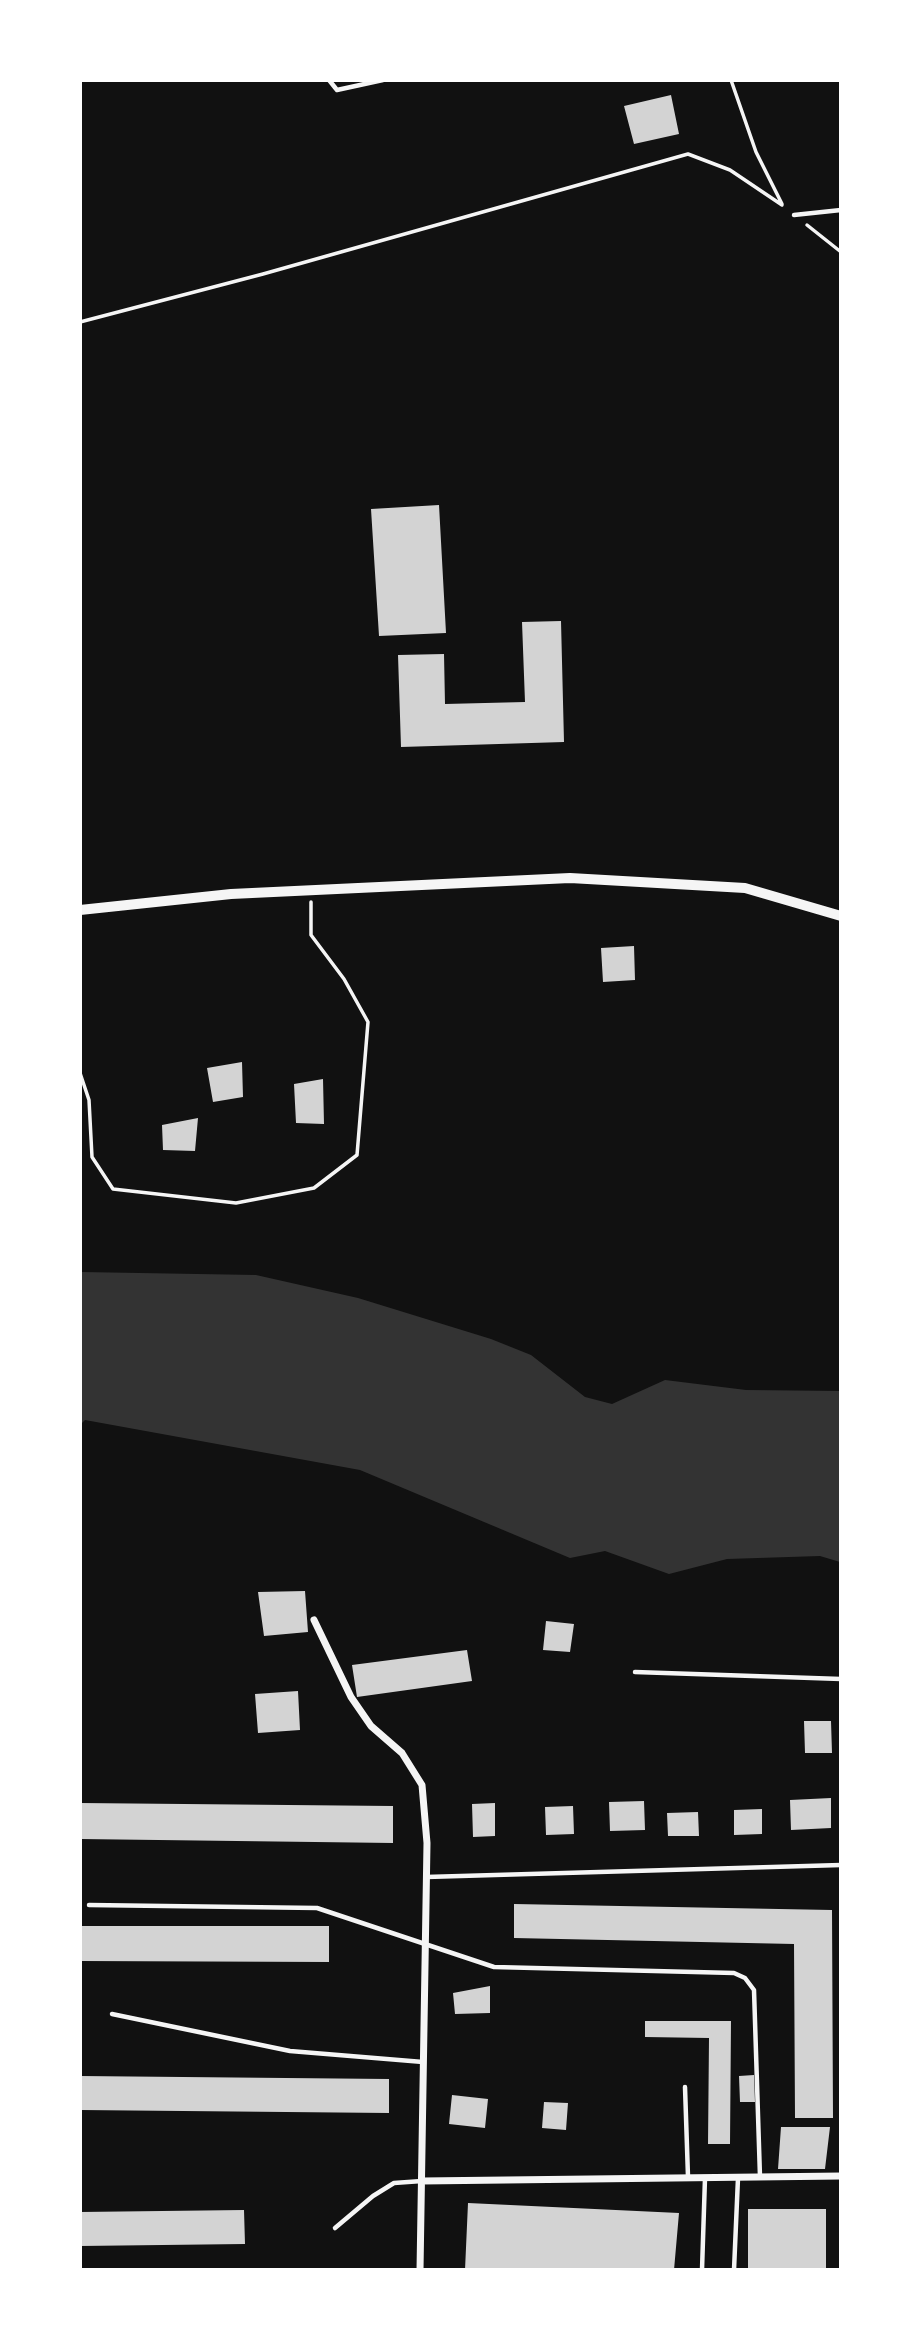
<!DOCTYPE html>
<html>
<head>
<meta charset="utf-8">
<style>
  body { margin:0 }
  #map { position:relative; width:921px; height:2350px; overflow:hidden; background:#111; font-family:Commissioner,sans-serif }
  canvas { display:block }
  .frame { position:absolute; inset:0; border:82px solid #fff; pointer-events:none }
</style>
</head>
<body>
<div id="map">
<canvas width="921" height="2350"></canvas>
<div class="frame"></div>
</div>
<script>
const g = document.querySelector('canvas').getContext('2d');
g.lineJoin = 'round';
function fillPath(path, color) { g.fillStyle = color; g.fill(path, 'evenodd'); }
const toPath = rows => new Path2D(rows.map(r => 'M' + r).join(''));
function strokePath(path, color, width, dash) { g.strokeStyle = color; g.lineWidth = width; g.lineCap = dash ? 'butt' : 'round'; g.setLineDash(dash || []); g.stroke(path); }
fillPath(toPath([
  [81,1272,256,1275,358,1298,491,1339,531,1355,585,1397,612,1404,665,1380,746,1390,840,1391,840,1562,820,1556,727,1559,669,1574,605,1551,570,1558,360,1470,85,1420,81,1424]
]), '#333');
fillPath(toPath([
  [671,95,679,134,634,144,624,106],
  [439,505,446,633,379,636,371,509],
  [561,621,564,742,401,747,398,655,444,654,445,704,525,702,522,622],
  [634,946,635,980,603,982,601,948],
  [242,1062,243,1097,213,1102,207,1068],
  [323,1079,324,1124,296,1123,294,1084],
  [198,1118,195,1151,163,1150,162,1125],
  [305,1591,308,1632,264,1636,258,1592],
  [546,1621,574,1624,570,1652,543,1650],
  [467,1650,472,1681,357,1697,352,1665],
  [298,1691,300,1730,258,1733,255,1694],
  [804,1721,831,1721,832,1753,805,1753],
  [831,1798,831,1828,791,1830,790,1800],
  [644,1801,645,1830,610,1831,609,1802],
  [80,1803,393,1806,393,1843,80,1839],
  [495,1803,495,1836,473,1837,472,1804],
  [573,1806,574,1834,546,1835,545,1807],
  [762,1809,762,1834,734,1835,734,1810],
  [698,1812,699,1836,668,1836,667,1813],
  [514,1904,832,1910,833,2118,795,2118,794,1944,514,1938],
  [80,1926,329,1926,329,1962,80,1961],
  [490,1986,490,2013,455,2014,453,1993],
  [645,2021,731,2021,730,2144,708,2144,709,2038,645,2037],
  [754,2075,755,2102,740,2102,739,2076],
  [80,2076,389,2079,389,2113,80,2110],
  [452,2095,488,2099,485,2128,449,2124],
  [544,2102,568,2103,566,2130,542,2128],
  [781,2127,830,2127,825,2169,778,2169],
  [468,2203,679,2213,674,2270,465,2270],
  [748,2209,826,2209,826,2270,748,2270],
  [244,2210,245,2244,80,2246,80,2212]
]), '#d3d3d3');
strokePath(toPath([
  [731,80,756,152,782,204],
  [807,225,841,252],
  [80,322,263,274,688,154,730,170,782,205],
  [80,1073,89,1100,92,1157,113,1189,236,1203,314,1188,357,1155,368,1022,344,979,311,935,311,902]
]), '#f5f5f5', 3.5);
strokePath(toPath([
  [329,80,337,90,383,80],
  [794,215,841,210],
  [635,1672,841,1679],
  [426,1877,841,1865],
  [89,1905,317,1908,494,1967,734,1973,745,1978,754,1990,760,2177],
  [112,2014,290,2051,423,2062],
  [685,2087,688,2177],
  [335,2228,373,2196,394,2183,422,2181],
  [702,2270,705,2178],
  [734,2270,738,2178]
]), '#f5f5f5', 4.5);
strokePath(toPath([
  [314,1620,351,1697,371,1726,402,1753,422,1785,427,1843,420,2270],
  [422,2181,841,2176]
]), '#f5f5f5', 7);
strokePath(toPath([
  [80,910,231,894,570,878,745,888,841,916]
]), '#f5f5f5', 10);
</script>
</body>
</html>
